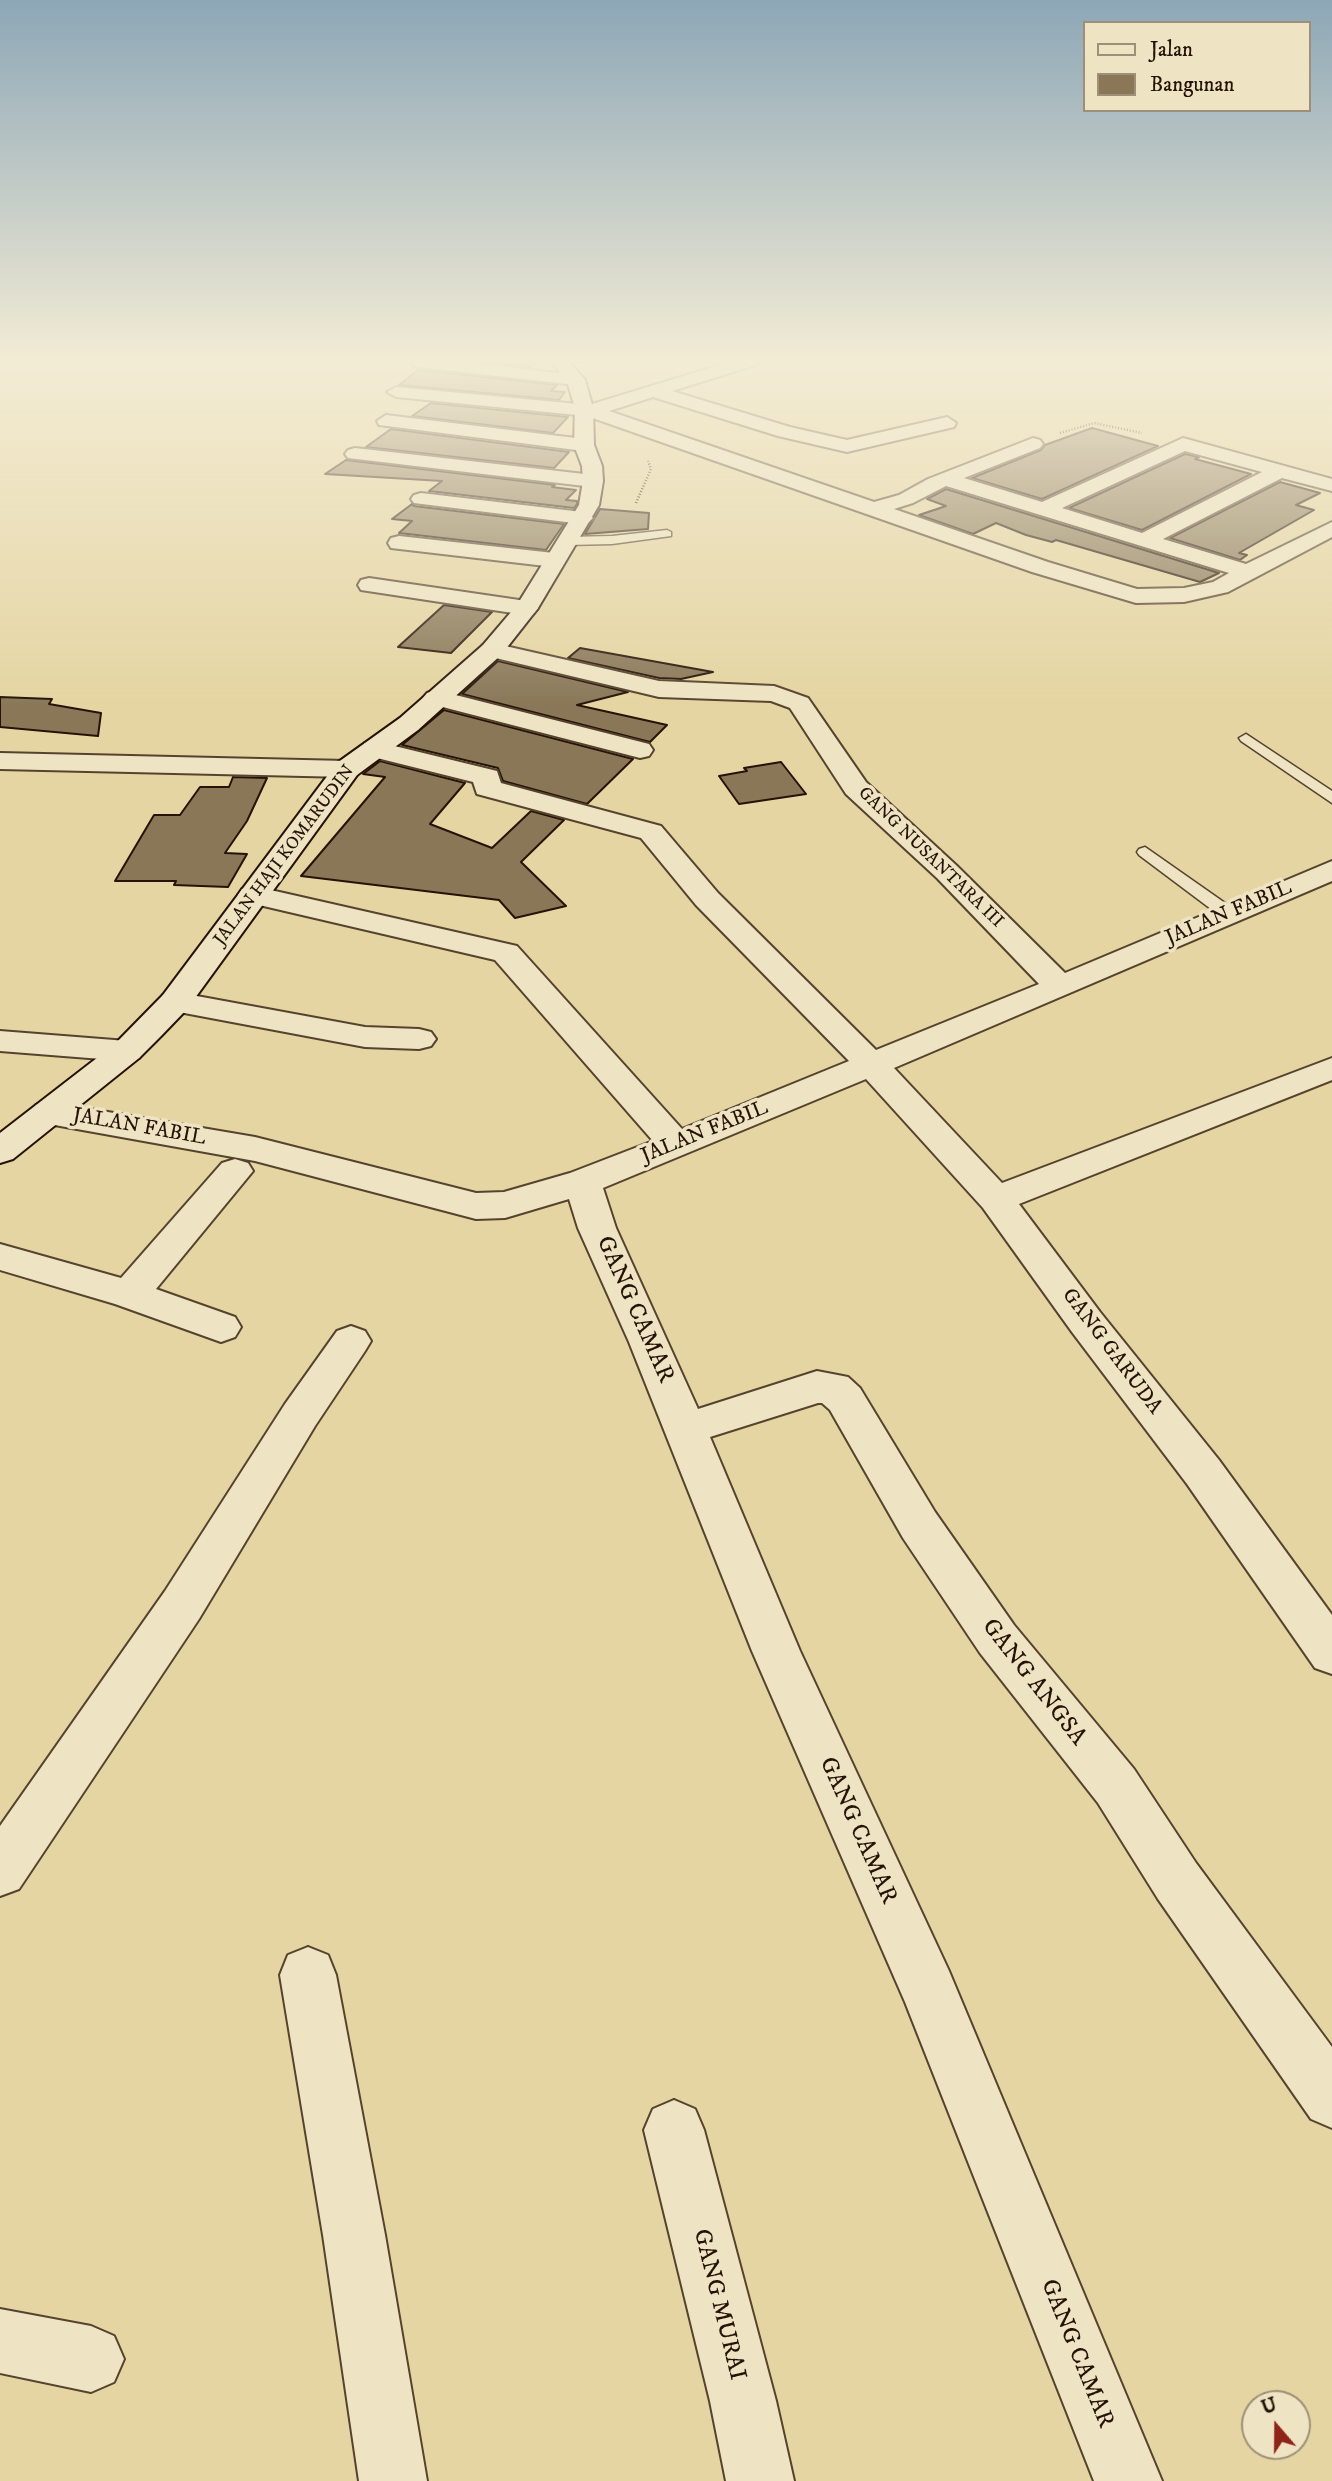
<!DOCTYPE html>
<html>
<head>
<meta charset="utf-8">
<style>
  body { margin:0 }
  #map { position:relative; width:1332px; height:2481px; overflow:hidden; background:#e5d5a2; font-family:"IM FELL DW Pica",serif }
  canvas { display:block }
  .legend { position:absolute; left:1083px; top:21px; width:228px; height:91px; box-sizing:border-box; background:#eee4c3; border:2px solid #9e9078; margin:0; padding:9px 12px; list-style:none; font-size:21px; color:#261207 }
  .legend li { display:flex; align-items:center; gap:14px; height:35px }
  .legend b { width:35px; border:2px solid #9e9078 }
  .north { position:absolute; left:1241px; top:2390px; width:70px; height:70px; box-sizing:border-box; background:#eee4c3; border:2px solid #9e9078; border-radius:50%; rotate:340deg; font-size:19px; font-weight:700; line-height:28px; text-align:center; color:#261207 }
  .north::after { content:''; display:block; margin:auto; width:24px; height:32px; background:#8f2418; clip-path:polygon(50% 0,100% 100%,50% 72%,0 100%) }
</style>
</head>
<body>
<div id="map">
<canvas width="1332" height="2481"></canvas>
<ul class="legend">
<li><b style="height:9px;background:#eee4c3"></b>Jalan</li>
<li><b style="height:19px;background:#897758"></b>Bangunan</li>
</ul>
<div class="north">U</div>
</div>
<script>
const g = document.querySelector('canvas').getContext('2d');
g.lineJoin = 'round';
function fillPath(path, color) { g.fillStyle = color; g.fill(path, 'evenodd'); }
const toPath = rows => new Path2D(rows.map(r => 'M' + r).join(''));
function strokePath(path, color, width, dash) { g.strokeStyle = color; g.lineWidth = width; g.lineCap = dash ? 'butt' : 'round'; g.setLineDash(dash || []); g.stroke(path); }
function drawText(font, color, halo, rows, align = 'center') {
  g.font = font + ' "IM FELL DW Pica",serif'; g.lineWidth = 7; g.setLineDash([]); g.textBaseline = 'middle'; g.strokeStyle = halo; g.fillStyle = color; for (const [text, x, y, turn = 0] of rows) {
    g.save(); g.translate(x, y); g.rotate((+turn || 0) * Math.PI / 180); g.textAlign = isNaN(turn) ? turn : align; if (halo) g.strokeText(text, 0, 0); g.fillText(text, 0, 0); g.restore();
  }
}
const building = toPath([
  [466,360,538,360,531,367,466,360],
  [418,370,557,385,551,391,565,392,559,400,399,385,418,370],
  [431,403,568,417,553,433,412,416,431,403],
  [1092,428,1158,446,1042,499,972,478,1041,450,1045,445,1092,428],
  [391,429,569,452,554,468,366,447,391,429],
  [1185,454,1199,457,1195,459,1251,474,1142,530,1069,508,1185,454],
  [346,460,555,485,552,487,576,490,566,500,577,501,577,504,574,508,429,491,442,481,325,474,346,460],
  [1280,482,1320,493,1296,505,1314,510,1239,553,1247,555,1240,560,1170,538,1280,482],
  [946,489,1219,573,1200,582,1056,540,1052,542,1026,535,996,523,973,534,919,515,946,506,927,499,946,489],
  [412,504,414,506,564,524,546,550,399,533,412,521,392,519,412,504],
  [600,509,649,513,648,529,585,534,600,509],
  [444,605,492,612,451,653,398,647,444,605],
  [580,648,713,672,681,679,659,678,568,658,580,648],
  [498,661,628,692,577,705,667,725,650,742,462,694,498,661],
  [0,697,52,699,49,704,101,713,98,736,0,727,0,697],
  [444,710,633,759,587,804,503,781,498,768,402,745,444,710],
  [380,761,465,783,430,824,492,848,531,811,564,820,521,862,566,906,515,918,499,900,301,876,385,777,363,774,380,761],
  [781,762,806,794,739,804,719,776,747,771,744,768,781,762],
  [233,777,267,778,247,821,225,853,247,854,228,887,174,885,176,881,115,881,154,815,180,815,200,787,229,787,233,777]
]);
fillPath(building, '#897758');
strokePath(building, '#261207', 2);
const lane = toPath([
  [667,530,671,532,671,536,612,544,567,545,561,541,567,537,612,536,667,530],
  [1246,734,1332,791,1332,803,1241,741,1239,738,1246,734],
  [1145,847,1235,910,1237,914,1235,918,1223,918,1139,855,1137,852,1139,849,1145,847]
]);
const street = toPath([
  [412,360,445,360,576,375,585,380,576,385,419,367,413,366,412,360],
  [736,360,762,360,759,364,672,391,790,427,847,440,947,417,956,423,954,427,847,452,778,436,653,397,609,411,874,502,899,495,928,479,1033,438,1040,440,1043,444,1040,448,964,478,1042,502,1183,438,1332,479,1332,491,1282,478,1163,539,1246,564,1332,522,1332,537,1228,592,1184,602,1136,603,1032,572,587,416,396,397,387,392,396,387,589,405,736,360],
  [1185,451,1262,472,1142,533,1062,508,1185,451],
  [946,486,1229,573,1213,582,1184,588,1137,589,1048,562,894,509,913,503,946,486],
  [386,415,584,439,594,445,584,451,379,425,377,421,386,415],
  [355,448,593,475,600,477,603,481,600,485,593,487,348,458,345,454,348,450,355,448],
  [421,493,582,512,589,514,593,518,589,522,582,524,414,503,411,499,414,495,421,493],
  [399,536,554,553,562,555,565,560,562,565,554,567,391,548,388,543,391,538,399,536],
  [369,578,526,601,534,603,538,608,534,613,526,615,361,590,358,585,361,580,369,578],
  [492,643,659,681,774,686,808,698,866,782,957,866,1065,973,1332,861,1332,881,894,1068,1002,1183,1332,1058,1332,1080,1019,1204,1100,1312,1219,1460,1332,1615,1332,1674,1315,1668,1187,1484,1072,1332,983,1208,866,1079,603,1188,616,1228,698,1409,817,1371,848,1377,860,1388,935,1512,1014,1625,1134,1769,1196,1863,1332,2047,1332,2128,1311,2119,1158,1899,1098,1803,980,1653,903,1538,830,1410,822,1403,818,1403,710,1437,800,1651,949,1971,1162,2481,1094,2481,905,2002,752,1651,629,1342,578,1228,569,1199,505,1218,476,1219,255,1161,49,1124,36,1121,31,1113,36,1105,49,1102,255,1137,476,1193,504,1192,570,1173,653,1141,495,960,242,901,238,895,242,889,253,886,517,946,682,1129,849,1061,696,905,641,838,477,794,473,782,365,755,361,749,365,743,374,741,497,771,501,783,661,826,718,893,876,1050,1039,984,937,878,846,794,790,708,771,701,659,697,483,655,480,650,483,645,492,643],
  [436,690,649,744,653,750,649,756,640,758,427,703,423,698,427,693,436,690],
  [0,753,347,761,357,763,361,769,357,775,347,777,0,769,0,753],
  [175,992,365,1027,419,1029,431,1032,436,1039,431,1046,419,1049,365,1047,163,1009,159,1002,163,995,175,992],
  [0,1031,127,1041,139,1044,144,1051,139,1058,127,1061,0,1051,0,1031],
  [235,1159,248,1163,253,1171,156,1289,235,1317,241,1327,235,1337,221,1342,115,1304,0,1270,0,1244,121,1278,222,1163,235,1159],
  [351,1326,365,1331,371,1341,365,1351,315,1426,199,1619,19,1889,0,1896,0,1826,165,1591,285,1404,337,1331,351,1326],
  [308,1947,328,1955,336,1975,385,2235,427,2481,359,2481,323,2235,280,1975,288,1955,308,1947],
  [674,2100,695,2109,704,2130,776,2401,794,2481,726,2481,710,2401,644,2130,653,2109,674,2100],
  [0,2309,91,2326,114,2336,124,2359,114,2382,91,2392,0,2373,0,2309]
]);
const secondary = toPath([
  [550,360,568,360,585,380,593,408,594,445,602,466,603,481,599,505,538,608,501,655,418,730,357,775,187,1009,161,1036,139,1058,13,1159,0,1163,0,1133,115,1044,163,995,337,763,400,718,483,645,517,605,579,505,583,481,582,466,574,445,575,408,567,381,550,360]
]);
strokePath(lane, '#56432e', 3);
strokePath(street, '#56432e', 4);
strokePath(secondary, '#261207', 4);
strokePath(toPath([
  [1060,433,1094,423,1142,433],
  [636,503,651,469,648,461]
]), '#261207', 2.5, [1, 2]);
fillPath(lane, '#eee4c3');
fillPath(street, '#eee4c3');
fillPath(secondary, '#eee4c3');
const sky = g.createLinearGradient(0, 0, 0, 707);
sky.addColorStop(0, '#8da7b7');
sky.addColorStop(0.51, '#f3ecd5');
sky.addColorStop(1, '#f3ecd500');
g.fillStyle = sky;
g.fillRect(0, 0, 1332, 707);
drawText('18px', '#261207', '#eee4c3', [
  ["JALAN HAJI KOMARUDIN",285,856,-53],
  ["GANG NUSANTARA III",930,858,44]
]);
drawText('21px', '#261207', '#eee4c3', [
  ["JALAN FABIL",1229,914,-23],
  ["JALAN FABIL",139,1128,10],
  ["JALAN FABIL",705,1133,-22],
  ["GANG GARUDA",1111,1352,53]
]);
drawText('24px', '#261207', '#eee4c3', [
  ["GANG CAMAR",634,1310,66],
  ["GANG ANGSA",1033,1683,52],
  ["GANG CAMAR",857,1831,66],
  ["GANG MURAI",718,2305,76],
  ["GANG CAMAR",1076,2354,68]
]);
</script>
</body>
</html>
